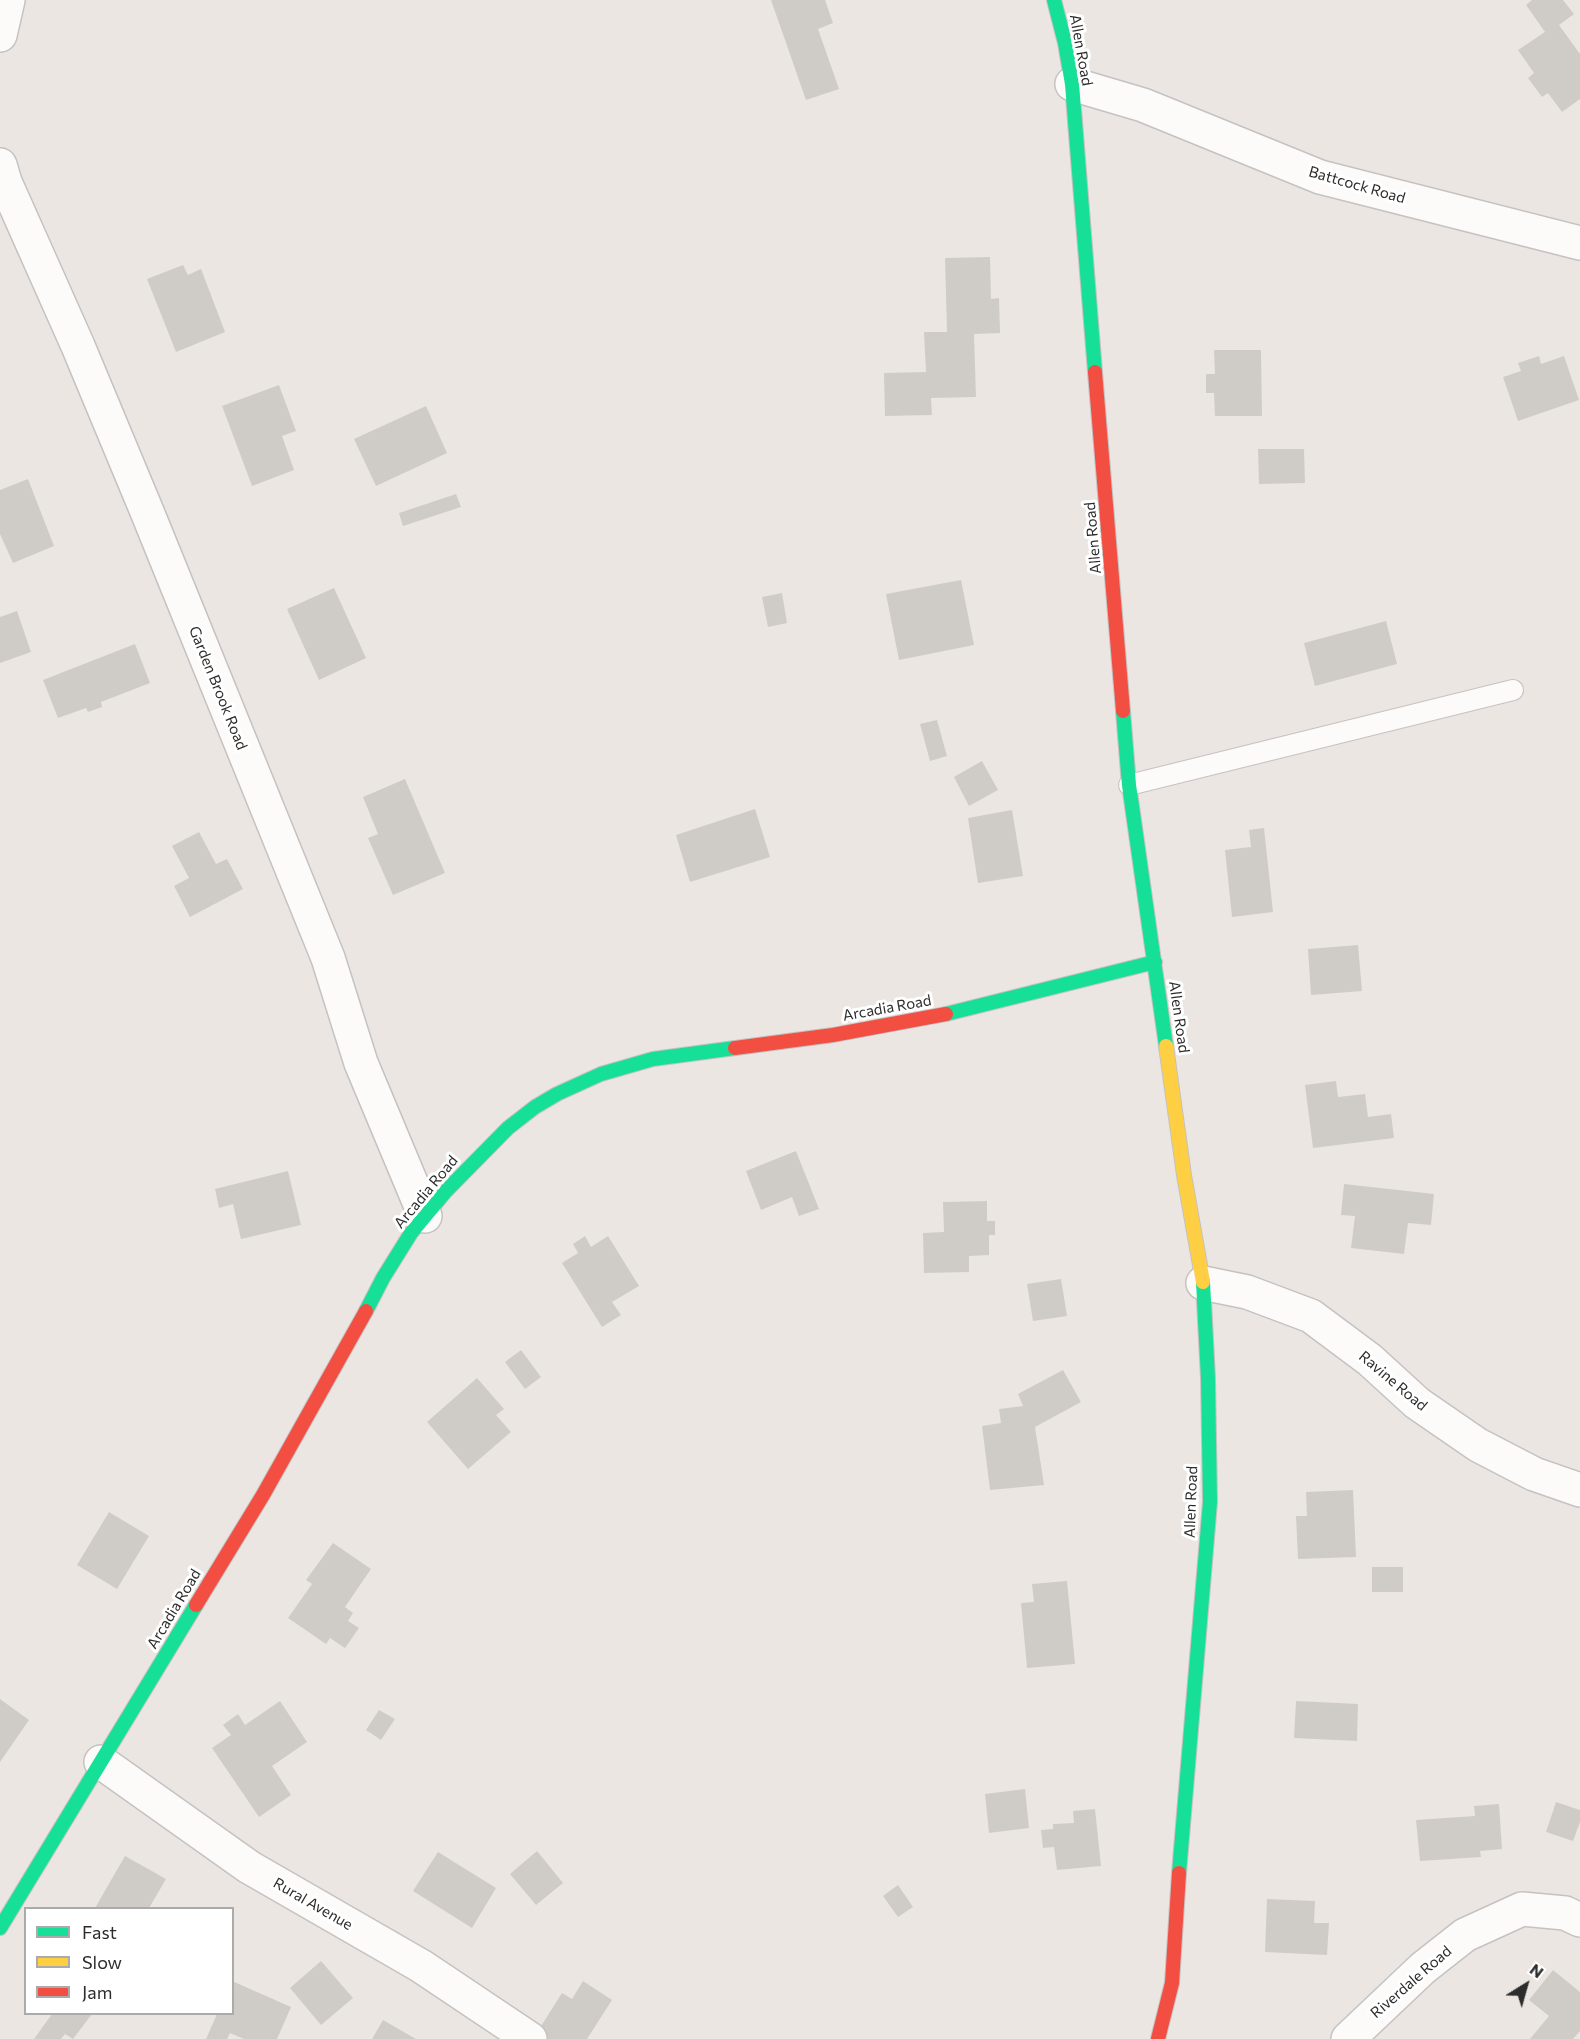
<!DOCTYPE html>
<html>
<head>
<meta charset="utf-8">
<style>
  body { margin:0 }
  #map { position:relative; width:1580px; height:2039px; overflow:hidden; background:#ebe6e1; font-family:Commissioner,sans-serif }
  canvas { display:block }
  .legend { position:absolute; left:24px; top:1907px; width:210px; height:108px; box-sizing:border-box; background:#fff; border:2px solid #ababab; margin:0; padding:8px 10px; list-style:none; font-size:18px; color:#2c2c2c }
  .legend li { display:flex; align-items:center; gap:12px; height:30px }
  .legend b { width:30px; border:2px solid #ababab }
  .north { position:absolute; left:1496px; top:1955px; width:60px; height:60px; -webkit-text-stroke:4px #fff; paint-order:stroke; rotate:37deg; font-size:16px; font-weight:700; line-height:24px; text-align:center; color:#2c2c2c }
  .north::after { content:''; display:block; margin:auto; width:21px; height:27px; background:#2c2c2c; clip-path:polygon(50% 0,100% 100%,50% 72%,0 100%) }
</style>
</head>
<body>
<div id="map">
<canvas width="1580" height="2039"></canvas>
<ul class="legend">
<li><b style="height:8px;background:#16e098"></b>Fast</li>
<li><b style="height:8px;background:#ffcf43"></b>Slow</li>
<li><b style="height:8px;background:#f24e42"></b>Jam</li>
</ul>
<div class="north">N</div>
</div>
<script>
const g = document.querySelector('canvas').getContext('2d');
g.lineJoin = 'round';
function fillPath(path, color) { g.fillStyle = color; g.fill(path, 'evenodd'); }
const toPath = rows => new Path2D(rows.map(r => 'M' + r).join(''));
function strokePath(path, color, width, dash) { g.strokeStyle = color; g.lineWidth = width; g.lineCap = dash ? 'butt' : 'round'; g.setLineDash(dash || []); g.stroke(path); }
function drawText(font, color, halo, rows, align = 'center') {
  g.font = font + ' Commissioner,sans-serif'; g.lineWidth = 6; g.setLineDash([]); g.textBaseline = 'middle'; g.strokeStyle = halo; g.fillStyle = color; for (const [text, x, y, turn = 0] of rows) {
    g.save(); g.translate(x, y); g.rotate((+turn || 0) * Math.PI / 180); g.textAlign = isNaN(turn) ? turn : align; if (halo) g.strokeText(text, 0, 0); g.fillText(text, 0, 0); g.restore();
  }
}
fillPath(toPath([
  [771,0,825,0,833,23,818,29,839,89,806,100],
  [1532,0,1563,0,1574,14,1559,25,1580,54,1580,99,1562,112,1548,93,1542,97,1528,78,1534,73,1518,50,1545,32,1526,5],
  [990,257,991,299,999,298,1000,333,974,334,976,397,931,398,932,415,885,416,884,373,926,372,924,332,947,332,945,258],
  [183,265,188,275,201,269,225,332,176,352,147,279],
  [1214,350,1261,350,1262,416,1215,416,1214,393,1206,393,1206,374,1215,374],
  [1539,356,1541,364,1564,356,1579,400,1518,421,1503,377,1521,371,1518,363],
  [279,385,296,431,282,436,294,470,252,486,222,406],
  [426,406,447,453,376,486,354,439],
  [1258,449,1304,449,1305,483,1259,484],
  [28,479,54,546,13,563,0,534,0,490],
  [456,494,461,507,403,526,399,513],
  [961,580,974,645,899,660,886,594],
  [334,588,366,658,319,680,287,609],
  [782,593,787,623,768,627,762,597],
  [17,611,31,652,0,663,0,617],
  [1386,621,1397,664,1315,686,1304,643],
  [135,644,150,683,101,702,102,707,88,712,86,708,58,718,43,680],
  [937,720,947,756,930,761,920,724],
  [982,761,998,790,969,806,954,777],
  [405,779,445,873,393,895,368,838,378,834,363,797],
  [755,809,770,857,690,882,676,835],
  [1012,810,1023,876,978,883,968,818],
  [1264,828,1273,912,1232,917,1225,850,1251,847,1249,830],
  [199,832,216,864,227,859,243,889,190,917,174,886,189,878,172,846],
  [1358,945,1362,991,1311,995,1308,949],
  [1336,1081,1338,1097,1365,1094,1368,1117,1391,1114,1394,1138,1313,1148,1305,1085],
  [796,1151,819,1209,799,1216,792,1197,761,1210,746,1171],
  [288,1171,301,1225,241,1239,233,1204,219,1208,215,1189],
  [1344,1184,1434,1194,1431,1225,1408,1223,1404,1254,1351,1248,1355,1216,1341,1215],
  [987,1201,987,1221,995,1221,995,1235,989,1235,989,1255,969,1256,969,1272,924,1273,923,1233,944,1232,943,1202],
  [585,1236,591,1247,608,1236,639,1286,612,1302,621,1315,602,1327,562,1263,578,1253,573,1244],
  [1061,1279,1067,1316,1033,1321,1027,1284],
  [521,1350,541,1377,525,1389,505,1362],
  [1063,1370,1081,1402,1035,1427,1044,1485,990,1490,982,1426,1001,1423,999,1409,1023,1406,1018,1394],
  [477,1378,504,1409,496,1415,511,1432,468,1469,427,1422],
  [1353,1490,1356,1557,1298,1559,1296,1516,1307,1516,1306,1492],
  [109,1512,149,1536,117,1589,77,1565],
  [333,1543,371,1569,345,1607,353,1613,348,1621,359,1628,345,1648,330,1638,326,1644,288,1618,312,1584,306,1580],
  [1372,1567,1403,1567,1403,1592,1372,1592],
  [1067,1581,1075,1664,1027,1668,1021,1603,1034,1602,1032,1584],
  [0,1699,29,1720,0,1762],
  [280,1701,307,1742,272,1766,291,1795,259,1817,212,1748,231,1735,223,1725,238,1714,245,1725],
  [1296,1701,1358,1704,1357,1741,1294,1738],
  [379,1710,395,1719,381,1740,366,1730],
  [1025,1789,1029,1828,989,1833,985,1794],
  [1556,1802,1580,1810,1580,1822,1573,1841,1546,1832],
  [1499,1804,1502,1849,1480,1851,1481,1857,1420,1861,1416,1820,1475,1816,1474,1806],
  [1095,1809,1101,1866,1057,1870,1054,1847,1043,1848,1041,1830,1053,1829,1053,1824,1074,1823,1073,1811],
  [537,1851,563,1883,536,1905,510,1874],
  [438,1852,496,1888,472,1928,413,1891],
  [125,1856,166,1879,149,1908,95,1908],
  [898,1885,913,1907,898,1917,883,1896],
  [1267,1899,1315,1901,1314,1923,1329,1923,1327,1955,1265,1952],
  [321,1961,353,1998,321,2025,290,1988],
  [1553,1970,1580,1992,1580,2031,1573,2039,1530,2039,1549,2016,1529,2000],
  [232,1981,291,2007,277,2039,244,2039,230,2033,227,2039,206,2039,217,2014,232,2014],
  [583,1981,612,2000,587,2039,543,2039,536,2034,562,1993,572,1999],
  [52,2014,92,2014,73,2039,65,2034,61,2039,34,2039],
  [383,2020,416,2039,372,2039]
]), '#cfccc8');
const lane = toPath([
  [1129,785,1513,690]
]);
const street = toPath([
  [0,35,8,0],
  [1072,84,1143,105,1320,177,1580,243],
  [0,165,5,182,78,346,148,514,328,958,361,1063,425,1216],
  [1203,1283,1247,1292,1311,1316,1370,1360,1417,1403,1478,1445,1534,1474,1580,1490],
  [101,1762,249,1867,421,1966,530,2039],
  [1348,2039,1423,1968,1465,1935,1522,1909,1565,1913,1580,1920]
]);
const fast = toPath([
  [1054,0,1065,43,1072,84,1095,372],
  [1123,711,1129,785,1166,1046],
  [946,1014,1155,962],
  [366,1311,383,1278,411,1233,446,1191,508,1128,535,1107,557,1094,601,1074,653,1059,735,1048],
  [1179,1873,1210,1502,1208,1378,1203,1282],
  [0,1928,196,1605]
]);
const slow = toPath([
  [1166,1046,1184,1175,1203,1282]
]);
const jam = toPath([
  [1095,372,1123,711],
  [735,1048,833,1035,946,1014],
  [196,1605,263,1495,366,1311],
  [1158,2039,1172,1983,1179,1873]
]);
strokePath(lane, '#c4c2c3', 22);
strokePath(street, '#c4c2c3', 36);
strokePath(fast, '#c4c2c3', 16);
strokePath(slow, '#c4c2c3', 16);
strokePath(jam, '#c4c2c3', 16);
strokePath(lane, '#fcfbfa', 20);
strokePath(street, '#fcfbfa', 33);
strokePath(fast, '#16e098', 14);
strokePath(slow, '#ffcf43', 14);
strokePath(jam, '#f24e42', 14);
drawText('15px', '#2c2c2c', '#fff', [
  ["Allen Road",1081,50,80],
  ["Battcock Road",1357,185,16],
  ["Allen Road",1093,538,-95],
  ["Garden Brook Road",218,688,68],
  ["Arcadia Road",887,1008,-10],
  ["Allen Road",1179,1017,82],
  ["Arcadia Road",426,1192,-50],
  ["Ravine Road",1393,1381,40],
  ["Allen Road",1191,1502,-88],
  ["Arcadia Road",174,1609,-59],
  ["Rural Avenue",313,1904,30],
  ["Riverdale Road",1411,1982,-41]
]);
</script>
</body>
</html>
